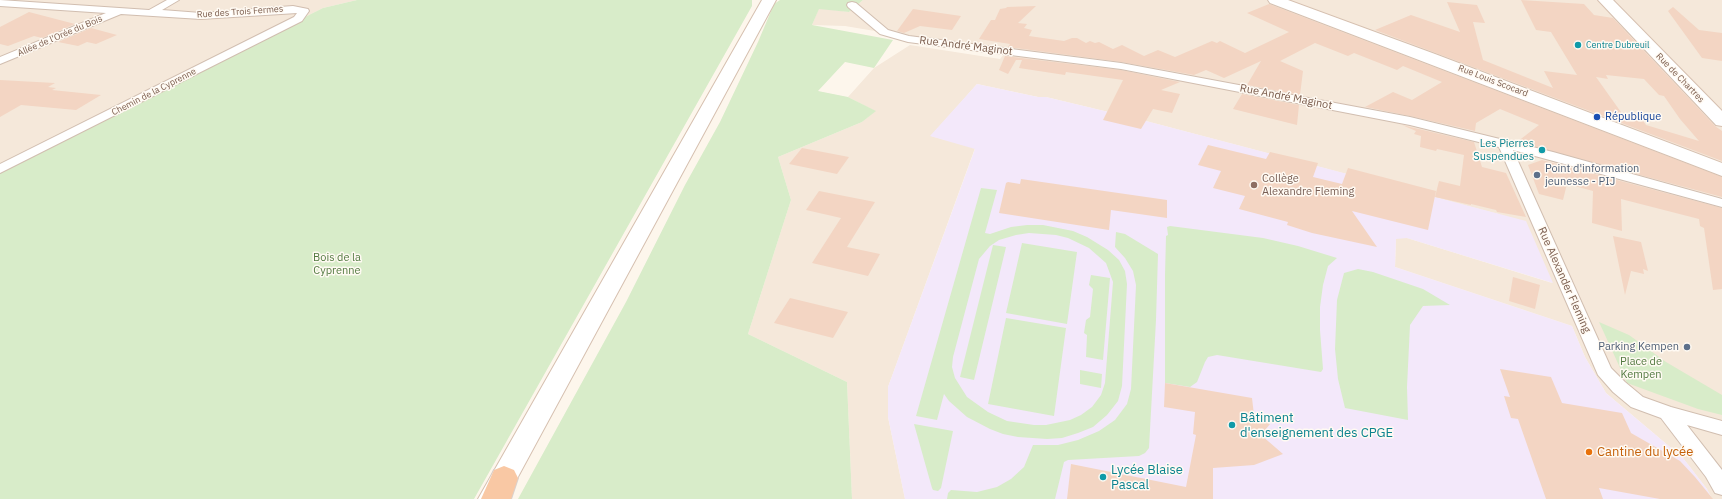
<!DOCTYPE html>
<html>
<head>
<meta charset="utf-8">
<style>
  body { margin:0 }
  canvas { display:block; background:#fdf6ec }
</style>
</head>
<body>
<canvas width="1722" height="499"></canvas>
<script>
const g = document.querySelector('canvas').getContext('2d');
g.lineJoin = 'round';
function fillPath(path, color) { g.fillStyle = color; g.fill(path, 'evenodd'); }
const toPath = rows => new Path2D(rows.map(r => 'M' + r).join(''));
function strokePath(path, color, width, dash) { g.strokeStyle = color; g.lineWidth = width; g.lineCap = dash ? 'butt' : 'round'; g.setLineDash(dash || []); g.stroke(path); }
function drawText(font, color, halo, rows, align = 'center') {
  g.font = font + ' "IBM Plex Sans",sans-serif'; g.lineWidth = 3; g.setLineDash([]); g.textBaseline = 'middle'; g.strokeStyle = halo; g.fillStyle = color; for (const [text, x, y, turn = 0] of rows) {
    g.save(); g.translate(x, y); g.rotate((+turn || 0) * Math.PI / 180); g.textAlign = isNaN(turn) ? turn : align; if (halo) g.strokeText(text, 0, 0); g.fillText(text, 0, 0); g.restore();
  }
}
fillPath(toPath([
  [0,0,357,0,323,8,0,169],
  [863,0,1722,0,1722,499,1712,499,1707,489,1683,458,1606,393,1585,357,1572,326,1395,267,1396,238,1407,238,1552,283,1498,214,1146,121,1046,97,1038,97,977,84,931,136,975,148,888,387,888,417,905,499,852,499,847,382,748,334,791,200,778,157,862,122,875,111,848,97,874,68,910,45,1000,59,1006,52,958,45,845,26,812,25,819,8,849,12]
]), '#f5e8da');
fillPath(toPath([
  [977,84,1038,97,1046,97,1146,121,1526,221,1553,283,1407,238,1396,239,1395,267,1572,326,1585,357,1606,393,1683,458,1707,489,1712,499,905,499,888,417,888,387,975,149,930,136]
]), '#f3e8fa');
fillPath(toPath([
  [357,0,752,0,752,6,474,499,0,499,0,169,323,8],
  [780,0,863,0,849,12,819,9,812,25,893,40,874,68,845,62,818,91,848,97,876,111,862,122,778,157,791,200,748,334,847,382,852,499,518,499,626,302,685,185,720,122,758,42,774,4],
  [981,188,997,190,985,233,990,234,1011,227,1027,225,1043,225,1073,231,1087,237,1108,250,1119,260,1125,271,1127,284,1122,386,1118,401,1107,415,1093,427,1078,433,1062,438,1047,439,1018,437,1003,434,990,429,967,417,949,401,944,394,937,420,916,416],
  [1029,233,1056,235,1068,238,1089,248,1106,263,1113,282,1105,383,1101,395,1092,407,1081,415,1070,420,1046,425,1034,425,1007,421,988,412,967,397,955,378,952,367,953,357,979,259,990,246,999,240,1016,235],
  [1170,226,1263,238,1298,246,1337,258,1328,266,1323,285,1320,307,1320,330,1323,369,1321,372,1217,355,1208,357,1205,362,1197,382,1190,387,1165,383,1165,275,1166,236,1168,235,1167,227],
  [1116,232,1125,234,1158,254,1156,320,1149,448,1145,453,1139,456,1068,460,1064,462,1055,499,947,499,948,493,951,490,977,492,997,487,1011,479,1024,467,1033,445,1058,445,1078,440,1099,431,1115,420,1127,404,1131,389,1136,285,1133,271,1125,258,1115,247],
  [1022,243,1077,252,1067,324,1006,313],
  [993,245,1006,247,974,380,960,377],
  [1358,269,1373,272,1423,289,1450,305,1423,306,1410,325,1407,387,1408,420,1345,408,1338,379,1335,349,1337,300,1344,273],
  [1091,275,1110,278,1103,360,1086,357,1087,335,1084,333,1086,320,1090,317,1093,289,1089,285],
  [1006,318,1066,328,1054,416,988,404],
  [1599,322,1629,335,1666,362,1722,395,1722,415,1698,409,1627,383],
  [1080,370,1102,374,1101,388,1080,384],
  [914,424,953,431,941,488,938,491,933,490,932,488]
]), '#d8ecc9');
fillPath(toPath([
  [1521,0,1584,4,1594,15,1613,18,1715,126,1722,131,1722,161,1375,30,1411,15,1460,32,1447,2,1477,5,1485,23,1473,22,1483,60,1553,88,1544,71,1577,75,1551,32,1536,30],
  [1606,75,1644,79,1659,95,1664,96,1680,119,1699,141,1646,125,1640,117,1623,115,1596,77,1608,79],
  [1269,4,1722,177,1722,197,1517,142,1539,125,1500,109,1476,123,1475,131,1410,116,1365,107,1393,92,1412,100,1442,82,1403,66,1397,70,1354,53,1348,56,1315,43,1280,61,1303,71,1300,95,1247,85,1261,61,1224,78,1206,70,1194,75,1121,62,1008,47,1010,44,979,39,991,20,995,20,1000,9,1006,8,1007,7,1036,6,1018,23,1027,24,1024,28,1032,30,1029,36,1064,41,1072,38,1077,38,1086,43,1090,41,1095,43,1099,42,1113,49,1122,45,1144,56,1158,50,1175,57,1212,41,1217,43,1220,41,1245,53,1289,32,1247,13],
  [1673,7,1699,30,1722,33,1722,61,1702,58,1668,11],
  [913,9,961,16,952,30,920,26,904,33,897,31],
  [29,12,75,24,42,38,34,36,8,46,0,44,0,27],
  [91,28,117,35,96,44,87,42,78,46,58,42],
  [1005,56,1121,70,1180,82,1161,90,1180,94,1172,113,1153,109,1141,129,1103,120,1123,80,1066,72,1065,75,1019,68,1022,60,1016,60,1008,74,999,70],
  [0,80,55,83,48,87,56,88,52,90,101,95,76,110,21,105,0,117],
  [1242,94,1299,105,1297,125,1233,109],
  [1402,125,1474,142,1482,167,1506,173,1526,217,1497,212,1496,210,1471,204,1471,205,1435,197,1439,181,1460,186,1464,155,1437,149,1436,151,1420,147,1421,136,1414,134,1416,131],
  [1208,145,1266,159,1270,152,1318,163,1313,177,1342,184,1348,168,1436,191,1428,230,1352,211,1377,247,1312,233,1287,225,1288,222,1239,209,1245,196,1213,188,1221,171,1198,165],
  [802,148,849,157,837,174,789,164],
  [1542,160,1722,208,1722,289,1713,290,1704,228,1700,226,1699,219,1621,199,1622,231,1592,223,1593,191,1567,184,1563,200,1539,194,1528,165],
  [1021,179,1167,200,1167,218,1111,210,1109,230,999,213,1006,183,1008,182,1020,184],
  [819,191,875,202,847,247,880,254,868,276,812,263,841,218,806,210],
  [1613,236,1641,242,1648,271,1643,269,1644,274,1631,271,1625,295],
  [1513,277,1540,285,1535,309,1509,301],
  [790,298,848,312,833,338,774,323],
  [1500,369,1551,377,1562,403,1622,413,1631,433,1680,461,1695,477,1713,499,1660,499,1599,488,1603,499,1546,499,1518,419,1511,418,1504,396,1510,397],
  [1165,383,1252,398,1254,415,1270,424,1261,435,1283,454,1254,465,1213,468,1213,499,1067,499,1071,464,1186,487,1196,435,1193,434,1195,412,1164,407]
]), '#f3d5c3');
const minor = toPath([
  [0,0,149,10,167,0,179,0,162,10,201,13,293,6,308,9,309,11,302,21,0,173,0,164,294,17,297,13,201,19,121,14,0,64,0,57,106,13,0,6,0,0],
  [852,2,856,3,888,30,909,36,1121,63,1410,117,1553,152,1722,199,1722,207,1513,150,1611,368,1625,382,1643,397,1671,407,1722,421,1722,435,1687,425,1722,470,1722,495,1715,493,1706,477,1661,418,1631,407,1613,392,1598,375,1499,147,1410,125,1121,69,908,42,880,34,848,7,847,5,848,3,852,2]
]);
const secondary = toPath([
  [762,0,776,0,506,499,478,499,762,0],
  [1268,0,1288,0,1435,54,1722,163,1722,176,1270,3,1268,0],
  [1598,0,1613,0,1722,111,1722,126,1716,125,1598,0]
]);
const trunk = toPath([
  [504,466,514,470,518,478,511,499,481,499,494,470,504,466]
]);
strokePath(minor, '#d1beb0', 2);
strokePath(secondary, '#d6c0b0', 2);
strokePath(trunk, '#dad1cd', 2);
fillPath(minor, '#fff');
fillPath(secondary, '#fff');
fillPath(trunk, '#f9c8a4');
for (const [x, y, r, color] of [
  [1578,45,4,"#0f9aa8"],
  [1597,117,4,"#1a4fb4"],
  [1542,150,4,"#0f9aa8"],
  [1537,175,4,"#5c6f8a"],
  [1254,185,4,"#8d6e63"],
  [1687,347,4,"#5c6f8a"],
  [1232,425,4,"#0f9aa8"],
  [1589,452,4,"#e8710a"],
  [1103,477,4,"#0f9aa8"]
]) { const dot = new Path2D(); dot.arc(x, y, r, 0, 2 * Math.PI); g.fillStyle = color; g.fill(dot); strokePath(dot, '#fffaf3', 1.5); }
drawText('9px', '#7a5c4d', '#fffaf3', [
  ["Rue des Trois Fermes",240,12,-4],
  ["Allée de l'Orée du Bois",60,36,-23],
  ["Rue de Chartres",1680,78,46],
  ["Rue Louis Scocard",1493,81,21],
  ["Chemin de la Cyprenne",154,92,-27]
]);
drawText('9px', '#0d838f', '#fffaf3', [
  ["Centre Dubreuil",1586,45]
], 'left');
drawText('11px', '#7a5c4d', '#fffaf3', [
  ["Rue André Maginot",966,46,7],
  ["Rue André Maginot",1286,97,11],
  ["Rue Alexander Fleming",1564,280,66]
]);
drawText('11px', '#164399', '#fffaf3', [
  ["République",1605,117]
], 'left');
drawText('11px', '#0d838f', '#fffaf3', [
  ["Les Pierres",1534,144],
  ["Suspendues",1534,157]
], 'right');
drawText('11px', '#4e5e75', '#fffaf3', [
  ["Point d'information",1545,169],
  ["jeunesse - PIJ",1545,182],
  ["Parking Kempen",1679,347,"right"]
], 'left');
drawText('11px', '#785e54', '#fffaf3', [
  ["Collège",1262,179],
  ["Alexandre Fleming",1262,192]
], 'left');
drawText('11px', '#537a41', '#fffaf3', [
  ["Bois de la",337,258],
  ["Cyprenne",337,271],
  ["Place de",1641,362],
  ["Kempen",1641,375]
]);
drawText('13px', '#0d838f', '#fffaf3', [
  ["Bâtiment",1240,418],
  ["d'enseignement des CPGE",1240,433],
  ["Lycée Blaise",1111,470],
  ["Pascal",1111,485]
], 'left');
drawText('13px', '#c56008', '#fffaf3', [
  ["Cantine du lycée",1597,452]
], 'left');
</script>
</body>
</html>
